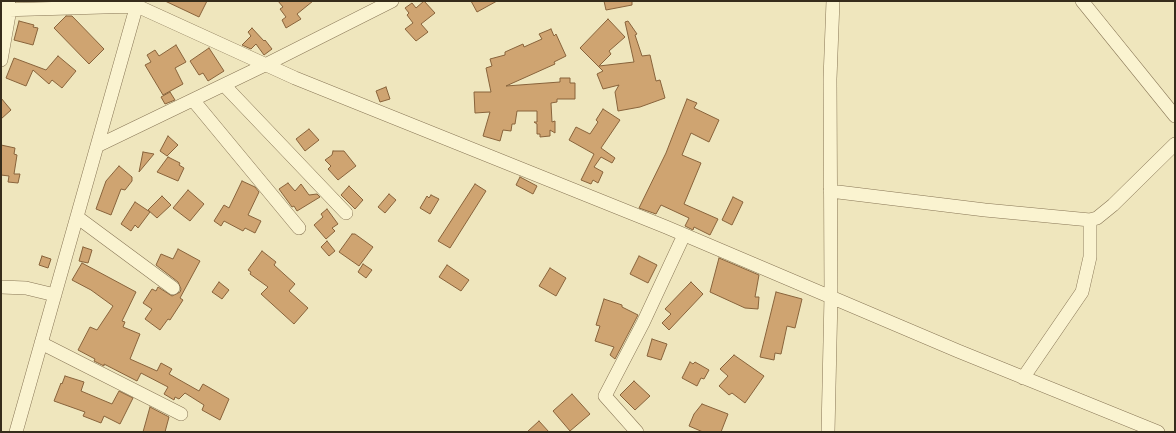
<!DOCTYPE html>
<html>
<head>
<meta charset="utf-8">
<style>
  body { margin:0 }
  #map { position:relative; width:1176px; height:433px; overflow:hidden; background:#efe6bd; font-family:"Crimson Pro",serif }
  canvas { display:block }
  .frame { position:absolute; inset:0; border:2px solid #362c1b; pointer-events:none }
</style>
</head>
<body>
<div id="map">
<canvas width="1176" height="433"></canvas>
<div class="frame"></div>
</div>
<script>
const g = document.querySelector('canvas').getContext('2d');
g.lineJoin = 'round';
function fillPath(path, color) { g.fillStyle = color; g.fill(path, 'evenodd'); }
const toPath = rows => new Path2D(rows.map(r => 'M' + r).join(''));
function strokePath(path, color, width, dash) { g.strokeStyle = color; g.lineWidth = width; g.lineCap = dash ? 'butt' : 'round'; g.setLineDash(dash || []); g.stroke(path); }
const building = toPath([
  [165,1,207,1,199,17,165,1],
  [278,1,313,1,297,14,301,19,286,28,282,20,286,17,280,9,283,7,278,1],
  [424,1,435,13,421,24,428,32,416,41,405,29,413,23,407,15,409,13,405,8,412,3,416,8,424,1],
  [471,1,497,1,477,12,471,1],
  [604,1,632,1,632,5,606,10,604,1],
  [66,16,72,16,104,49,89,64,54,28,66,16],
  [608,19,625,37,609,51,611,54,599,66,634,62,625,22,628,21,637,34,635,35,642,56,650,55,656,81,660,80,665,98,640,107,618,111,615,92,619,85,603,89,597,74,603,71,580,48,608,19],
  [19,21,34,25,33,27,38,28,33,45,14,40,19,21],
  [252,28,264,41,265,40,272,49,264,55,256,44,251,49,242,45,251,36,248,32,252,28],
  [551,29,554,36,556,34,566,56,554,62,555,64,506,86,560,82,560,78,570,78,570,83,575,83,575,99,557,99,557,102,551,103,552,122,555,121,555,133,550,130,550,136,540,137,540,134,537,134,537,124,534,122,537,122,537,111,517,111,515,124,512,124,511,131,503,130,500,141,483,136,490,112,475,113,474,92,491,92,486,68,492,66,490,59,505,55,505,52,523,44,524,47,542,39,539,34,551,29],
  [176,45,186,62,175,68,183,84,163,95,145,65,151,62,147,55,155,50,159,56,176,45],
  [209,48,224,71,208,81,203,73,199,75,190,61,209,48],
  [58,56,76,71,62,88,52,80,49,84,33,70,26,86,6,78,14,58,46,70,58,56],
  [386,87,390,99,380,102,376,91,386,87],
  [170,92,175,100,165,104,161,97,170,92],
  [1,98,11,110,1,119,1,98],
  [687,99,697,103,694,108,719,120,709,142,691,133,682,155,701,163,684,204,718,219,710,235,694,227,693,230,685,226,689,218,661,205,656,214,639,208,666,153,687,99],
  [603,109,620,120,601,148,615,158,612,163,601,157,594,167,603,172,598,183,593,180,591,184,581,180,594,154,569,140,576,127,590,134,598,122,596,120,603,109],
  [309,129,319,140,305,151,296,139,309,129],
  [168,136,178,145,167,156,160,151,168,136],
  [1,145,15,148,14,154,17,155,14,174,20,174,18,183,8,182,9,176,1,175,1,145],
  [333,151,344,151,356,166,338,180,328,169,331,166,325,160,332,155,333,151],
  [143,152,154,154,139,172,143,152],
  [168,157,180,163,179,165,184,168,178,181,157,172,168,157],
  [119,166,132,177,132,181,125,190,121,189,111,215,96,209,106,181,119,166],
  [520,177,537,186,533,194,516,185,520,177],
  [242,181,255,187,259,192,248,215,261,221,255,233,245,228,243,231,224,221,221,226,214,221,224,205,229,208,242,181],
  [288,183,295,191,301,184,309,195,317,194,320,197,297,211,294,206,292,207,279,189,288,183],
  [475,184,486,191,450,248,438,241,475,184],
  [349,186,363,200,355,209,341,195,349,186],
  [188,190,204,204,190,221,173,208,188,190],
  [389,194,396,200,385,213,378,207,389,194],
  [431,195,439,199,430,214,420,208,427,196,429,198,431,195],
  [162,196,171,205,157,218,148,210,162,196],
  [733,197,743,202,732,225,722,220,733,197],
  [135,202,150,212,138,228,135,225,131,231,121,224,135,202],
  [327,209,338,224,332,228,335,231,326,239,314,225,323,217,321,214,327,209],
  [352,234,355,234,373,247,359,266,339,252,352,234],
  [327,241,335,251,329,256,321,247,327,241],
  [83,247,92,250,88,263,79,261,83,247],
  [178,249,200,261,180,298,183,300,170,320,168,319,160,330,145,319,152,309,143,303,152,289,156,291,158,287,172,296,180,292,181,289,178,282,156,265,161,254,173,259,178,249],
  [262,251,276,262,274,265,295,284,289,291,308,308,294,324,261,294,268,287,250,274,251,272,248,270,262,251],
  [42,256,51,259,48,268,39,265,42,256],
  [639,256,657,265,648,283,630,274,639,256],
  [719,258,759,275,755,297,759,297,758,309,745,308,710,292,719,258],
  [82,263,136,292,122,321,125,322,123,327,140,334,130,359,157,371,161,363,172,369,169,374,199,391,203,384,229,399,220,420,202,410,204,405,185,393,179,399,175,397,174,400,164,394,168,387,141,373,137,381,104,364,104,366,94,361,95,359,78,350,90,327,97,330,113,306,91,290,72,280,82,263],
  [363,264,372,270,366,278,358,272,363,264],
  [447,265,469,280,461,291,439,277,447,265],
  [550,268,566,278,556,296,539,286,550,268],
  [219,282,229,290,222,299,212,292,219,282],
  [691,282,703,294,669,330,662,323,671,314,665,309,691,282],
  [776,292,802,299,795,328,787,326,781,354,775,353,774,360,760,357,776,292],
  [604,299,622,305,622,307,638,315,615,359,610,355,614,347,595,341,600,326,596,325,604,299],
  [652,339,667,344,661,360,647,356,652,339],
  [734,355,764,376,745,403,732,393,729,395,719,386,728,376,720,369,734,355],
  [690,362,693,364,695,362,709,370,704,379,701,378,697,386,682,378,690,362],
  [65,376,84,382,81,391,112,404,119,391,133,398,120,424,104,416,101,423,83,416,85,412,54,401,61,383,62,384,65,376],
  [634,381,650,396,635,410,620,395,634,381],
  [572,394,590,414,570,431,553,411,572,394],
  [702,404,728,414,721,432,703,432,689,426,694,414,702,404],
  [150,407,169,417,165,432,143,432,150,407],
  [539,421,549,432,527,432,539,421]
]);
fillPath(building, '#cfa471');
strokePath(building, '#88633b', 1);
const minor = toPath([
  [1082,1,1175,116],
  [1,10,137,6,295,78,666,227,958,351,1158,432],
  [1,60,10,9,8,1],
  [224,85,346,213],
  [193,100,299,228],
  [97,146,265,65,392,1],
  [830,191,985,210,1090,220,1097,218,1113,205,1175,144],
  [77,217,173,288],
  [1,287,26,288,55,295],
  [41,343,181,414],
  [1023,378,1082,292,1090,257,1090,220],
  [16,432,138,1],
  [637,432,605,396,643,323,684,235],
  [828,432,831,296,830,79,833,1]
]);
strokePath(minor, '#887656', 14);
strokePath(minor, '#faf3d0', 13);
</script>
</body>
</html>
